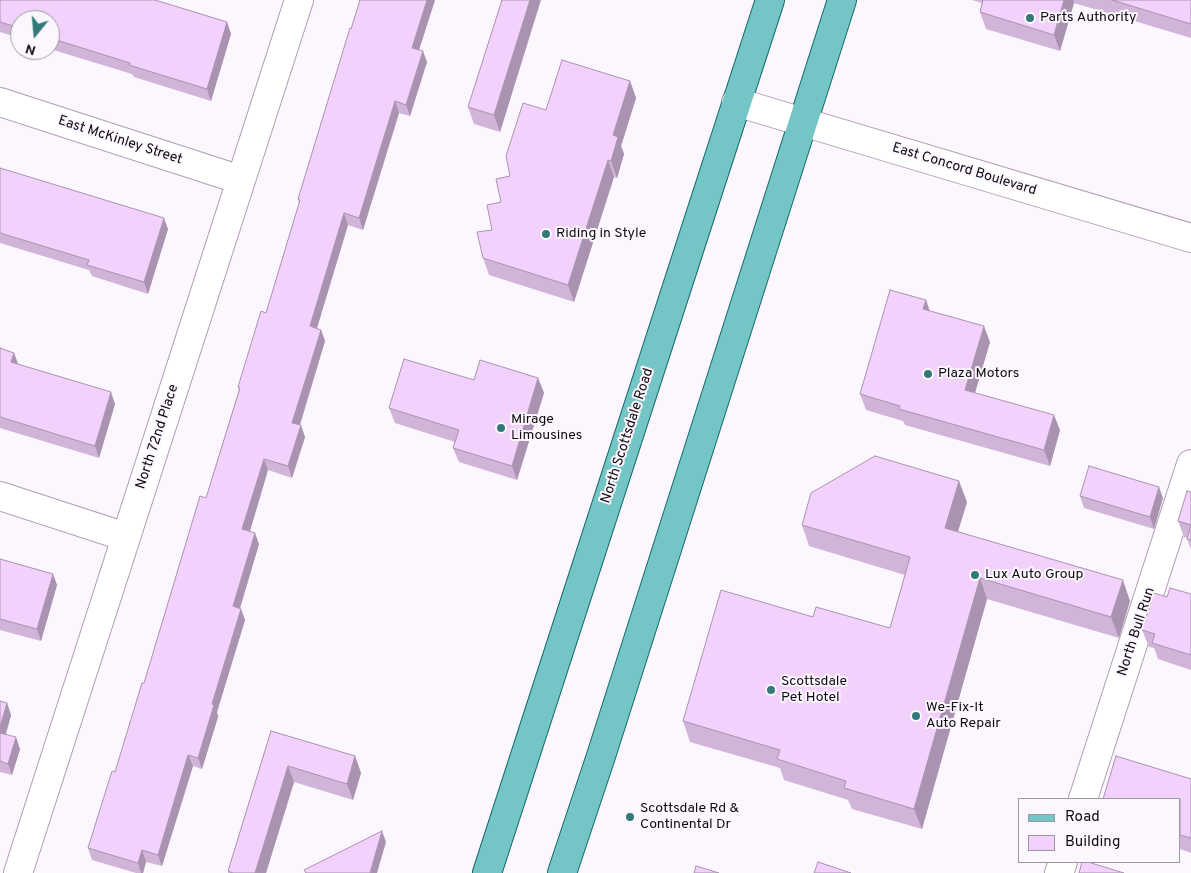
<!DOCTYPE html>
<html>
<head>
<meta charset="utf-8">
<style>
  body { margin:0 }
  #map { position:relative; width:1191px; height:873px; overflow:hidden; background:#fcf6fe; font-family:Overpass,sans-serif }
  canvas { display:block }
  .legend { position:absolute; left:1018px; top:798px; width:162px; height:65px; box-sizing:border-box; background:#fcf6fe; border:1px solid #9d989f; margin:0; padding:6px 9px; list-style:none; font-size:15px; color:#0f0a11 }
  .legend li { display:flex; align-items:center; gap:10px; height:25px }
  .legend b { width:25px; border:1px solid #9d989f }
  .north { position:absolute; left:10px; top:10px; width:50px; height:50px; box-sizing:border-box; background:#fcf6fe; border:1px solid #9d989f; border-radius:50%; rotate:197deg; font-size:14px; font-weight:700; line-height:20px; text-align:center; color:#0f0a11 }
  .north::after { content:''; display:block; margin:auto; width:18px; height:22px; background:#317a79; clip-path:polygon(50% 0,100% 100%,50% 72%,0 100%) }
</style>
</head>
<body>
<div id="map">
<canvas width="1191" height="873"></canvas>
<ul class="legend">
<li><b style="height:6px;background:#74c5c5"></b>Road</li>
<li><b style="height:14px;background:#f2d2fc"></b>Building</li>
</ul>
<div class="north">N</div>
</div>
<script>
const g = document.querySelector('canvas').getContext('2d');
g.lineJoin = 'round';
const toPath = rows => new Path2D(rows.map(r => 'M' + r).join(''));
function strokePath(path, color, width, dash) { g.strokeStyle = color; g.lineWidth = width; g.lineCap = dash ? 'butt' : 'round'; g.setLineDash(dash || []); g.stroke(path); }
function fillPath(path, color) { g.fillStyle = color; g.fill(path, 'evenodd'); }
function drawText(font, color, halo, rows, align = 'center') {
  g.font = font + ' Overpass,sans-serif'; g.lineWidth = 4; g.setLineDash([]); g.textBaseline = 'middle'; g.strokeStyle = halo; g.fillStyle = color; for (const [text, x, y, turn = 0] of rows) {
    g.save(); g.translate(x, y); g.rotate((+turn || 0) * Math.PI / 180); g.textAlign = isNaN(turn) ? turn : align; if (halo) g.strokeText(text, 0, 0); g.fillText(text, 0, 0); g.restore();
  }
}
const street = toPath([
  [0,102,241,180],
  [736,102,1191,238],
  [0,496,126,537],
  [1083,799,1191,464],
  [18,873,299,0],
  [1059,873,1063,862]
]);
const primary = toPath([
  [487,873,770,0],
  [562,873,601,756,842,0]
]);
strokePath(street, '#ae9fb2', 30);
strokePath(primary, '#146a6d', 30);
strokePath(street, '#fff', 28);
strokePath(primary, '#74c5c5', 28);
fillPath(toPath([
  [0,0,227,22,231,34,211,101,134,77,132,74,50,49,50,20,20,20,20,38,0,32],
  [435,0,419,50,427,62,410,116,399,113,363,230,348,225,317,328,321,330,325,341,300,425,305,437,292,478,268,470,250,531,259,544,240,608,241,609,245,620,217,712,218,717,202,769,193,766,162,866,146,862,143,873,136,873,92,860,88,848,115,772,144,683,206,498,239,390,238,387,266,313,299,203,298,199,351,29],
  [972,0,1191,0,1191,38,1074,3,1060,51,986,29,980,12,982,3],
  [518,73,500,132,474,124,468,107],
  [630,81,636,98,621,146,624,154,617,178,614,177,574,302,489,275,483,258,510,176,546,110],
  [0,168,168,229,148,294,92,276,89,270,0,243],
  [926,300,930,311,990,342,975,393,1060,430,1050,466,905,425,903,421,866,410,860,394],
  [0,348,14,353,18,364,115,404,99,458,0,428],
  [538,378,544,393,517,480,459,462,453,448,455,442,395,423,389,408,474,380],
  [1191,492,1191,550,1187,538,1184,537,1178,521],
  [1080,496,1163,498,1154,529,1084,508],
  [967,502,958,531,1130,601,1119,638,987,599,922,829,852,809,848,800,784,780,780,768,690,742,683,721,813,617,890,628,905,575,809,546,802,525],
  [0,559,53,574,57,585,41,641,0,630,0,631],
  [1191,594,1191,670,1158,659,1154,648,1149,647,1142,630,1167,597],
  [0,701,7,703,11,715,6,734,20,749,12,775,0,772],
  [271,731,355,756,361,773,353,800,294,782,266,873,228,873,228,871],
  [1191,779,1191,853,1180,849,1180,799]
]), '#d0b5d9');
fillPath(toPath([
  [427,0,435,0,416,59,412,48],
  [530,0,541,0,500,132,494,115],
  [1064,0,1073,0,1074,3,1060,51,1054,35],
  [227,22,231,34,211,101,207,89],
  [423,51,427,62,410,116,406,105],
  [630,81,636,98,621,146,624,154,617,178,611,161,613,135],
  [395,101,399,113,363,230,359,218],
  [608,160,614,177,574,302,568,285],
  [344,213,348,225,314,338,310,326],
  [164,218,168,229,148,294,144,282],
  [926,300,931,316,923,309],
  [984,326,990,342,971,406,965,390],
  [321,330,325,341,297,434,292,423],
  [14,353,18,364,11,362],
  [538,378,544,393,517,480,512,466],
  [111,392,115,404,99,458,95,446],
  [1054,415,1060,430,1050,466,1044,450],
  [301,425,305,437,292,478,288,466],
  [264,459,268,470,247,541,242,529],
  [959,481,967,502,953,548,945,528],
  [1159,487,1163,498,1154,529,1150,517],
  [255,533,259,544,237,618,233,606],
  [53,574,57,585,41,641,37,629],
  [980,578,987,599,922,829,914,809],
  [1123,580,1130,601,1119,638,1111,617],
  [241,609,245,620,217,712,218,717,202,769,198,758,212,704],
  [7,703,11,715,3,744,0,736,0,727],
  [16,737,20,749,12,775,8,764],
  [188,755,193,766,162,866,158,855],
  [355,756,361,773,353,800,347,784],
  [288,766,294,782,266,873,255,873],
  [382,831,386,842,377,873,370,873],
  [142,850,146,862,143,873,141,873,138,863]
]), '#a993b0');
const building = toPath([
  [0,0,155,0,227,22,207,89,129,65,130,63,50,38,50,20,20,20,20,28,0,22,0,0],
  [360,0,427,0,412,48,423,51,406,105,395,101,359,218,344,213,310,326,321,330,292,423,301,425,288,466,264,459,242,529,255,533,233,606,241,609,212,704,214,705,198,758,188,755,158,855,142,850,138,863,88,848,112,771,115,772,142,683,144,683,200,496,206,498,240,388,238,387,261,311,266,313,300,200,298,199,350,28,351,29,360,0],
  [502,0,530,0,494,115,468,107,502,0],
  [983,0,1064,0,1054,35,980,12,983,0],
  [1112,0,1191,0,1191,24,1112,0],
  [562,60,630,81,613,135,618,137,611,161,608,160,568,285,483,258,477,232,492,230,487,205,501,202,496,179,510,176,506,156,523,103,546,110,562,60],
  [0,168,164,218,144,282,87,265,89,260,0,233,0,168],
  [890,290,926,300,923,309,984,326,965,390,1054,415,1044,450,899,409,900,406,860,394,890,290],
  [0,348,14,353,11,362,111,392,95,446,0,417,0,348],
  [404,359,474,380,480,360,538,378,512,466,453,448,459,430,389,408,404,359],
  [875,456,959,481,945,528,1123,580,1111,617,980,578,914,809,844,788,846,781,777,759,780,750,683,721,721,590,813,617,816,607,890,628,910,557,802,525,811,493,875,456],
  [1089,466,1159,487,1150,517,1080,496,1089,466],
  [1187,491,1191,492,1191,525,1178,521,1187,491],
  [1191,525,1191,540,1187,539,1191,525],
  [0,559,53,574,37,629,0,619,0,559],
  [1170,588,1191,594,1191,655,1152,643,1155,634,1142,630,1154,593,1167,597,1170,588],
  [0,701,7,703,0,727,0,701],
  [271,731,355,756,347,784,288,766,255,873,233,873,228,871,271,731],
  [0,733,16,737,8,764,0,761,0,733],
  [1116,756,1191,779,1191,838,1180,835,1180,799,1103,799,1116,756],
  [382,831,370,873,306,873,304,870,382,831],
  [818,862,851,873,814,873,818,862],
  [1082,862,1088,862,1124,873,1079,873,1082,862],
  [696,866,719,873,694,873,696,866]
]);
fillPath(building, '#f2d2fc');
strokePath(building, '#a993b0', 1);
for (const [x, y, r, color] of [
  [1030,18,5,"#317a79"],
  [546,234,5,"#317a79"],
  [928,374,5,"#317a79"],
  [501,428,5,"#317a79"],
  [975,575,5,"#317a79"],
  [771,690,5,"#317a79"],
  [916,716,5,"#317a79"],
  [630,817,5,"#317a79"]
]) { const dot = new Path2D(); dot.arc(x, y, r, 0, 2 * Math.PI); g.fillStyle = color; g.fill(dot); strokePath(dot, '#fcf6fe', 2); }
drawText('14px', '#0f0a11', '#fcf6fe', [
  ["Parts Authority",1040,18],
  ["Riding in Style",556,234],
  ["Plaza Motors",938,374],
  ["Mirage",511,420],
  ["Limousines",511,436],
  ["Lux Auto Group",985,575],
  ["Scottsdale",781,682],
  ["Pet Hotel",781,698],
  ["We-Fix-It",926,708],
  ["Auto Repair",926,724],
  ["Scottsdale Rd &",640,809],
  ["Continental Dr",640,825]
], 'left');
drawText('14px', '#0f0a11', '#fcf6fe', [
  ["East McKinley Street",120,141,18],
  ["East Concord Boulevard",964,170,17],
  ["North Scottsdale Road",628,436,-72],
  ["North 72nd Place",158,437,-72],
  ["North Bull Run",1137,632,-72]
]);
</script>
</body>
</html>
